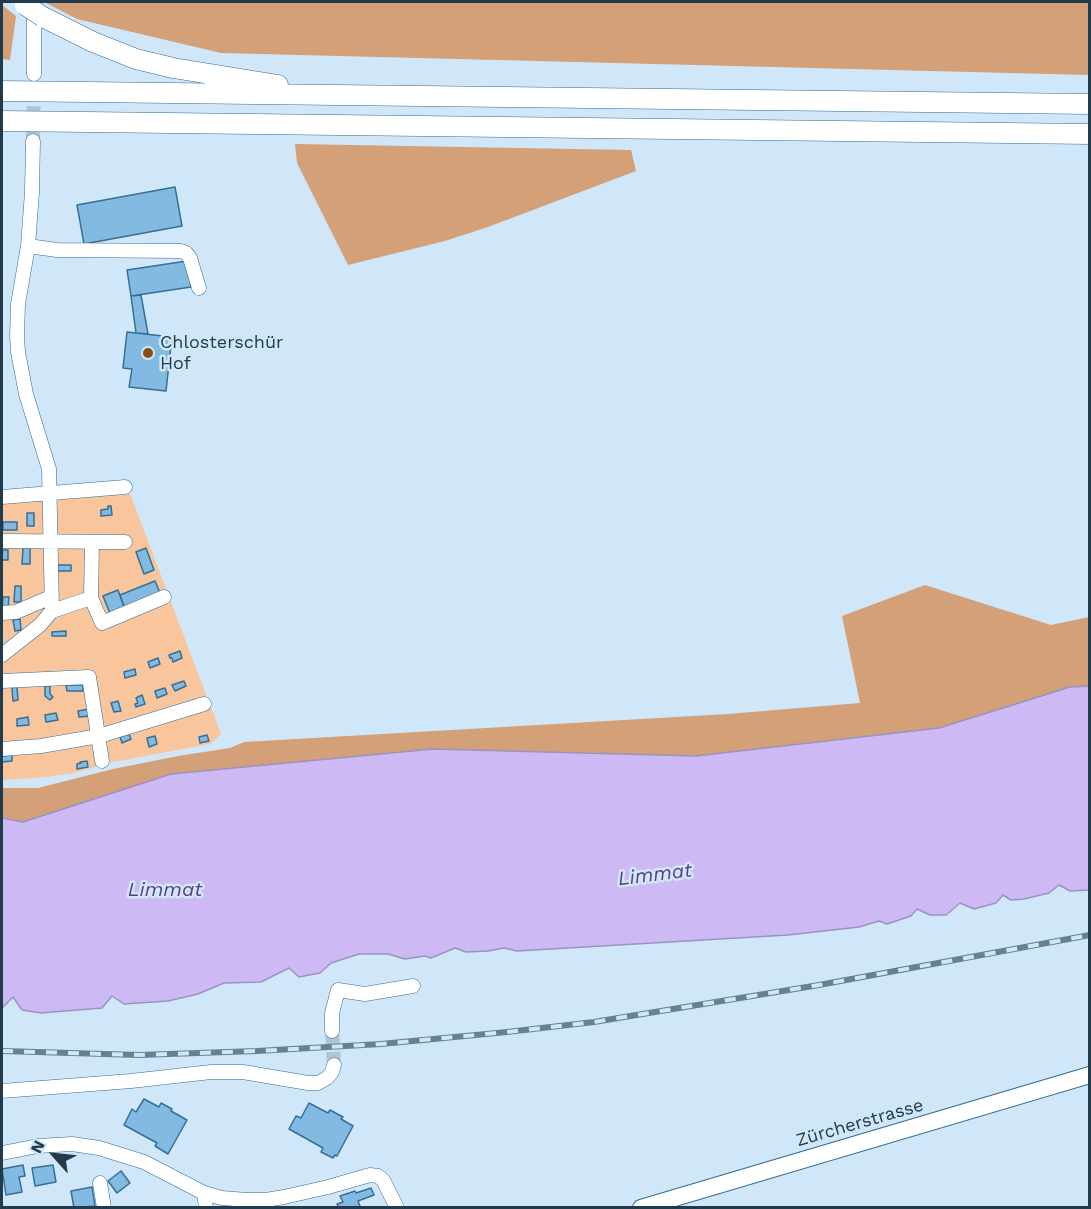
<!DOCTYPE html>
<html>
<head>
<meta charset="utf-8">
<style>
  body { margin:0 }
  #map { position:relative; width:1091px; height:1209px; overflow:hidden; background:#d0e7f9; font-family:"Work Sans",sans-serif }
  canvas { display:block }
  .frame { position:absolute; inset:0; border:3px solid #223b4c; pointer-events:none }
  .north { position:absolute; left:24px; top:1125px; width:60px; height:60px; -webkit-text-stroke:4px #d0e7f9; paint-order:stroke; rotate:297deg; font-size:16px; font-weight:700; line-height:24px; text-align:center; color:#223b4c }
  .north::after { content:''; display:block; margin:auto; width:21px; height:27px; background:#223b4c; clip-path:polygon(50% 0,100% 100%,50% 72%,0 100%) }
</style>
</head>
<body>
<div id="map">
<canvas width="1091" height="1209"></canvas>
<div class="frame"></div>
<div class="north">N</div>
</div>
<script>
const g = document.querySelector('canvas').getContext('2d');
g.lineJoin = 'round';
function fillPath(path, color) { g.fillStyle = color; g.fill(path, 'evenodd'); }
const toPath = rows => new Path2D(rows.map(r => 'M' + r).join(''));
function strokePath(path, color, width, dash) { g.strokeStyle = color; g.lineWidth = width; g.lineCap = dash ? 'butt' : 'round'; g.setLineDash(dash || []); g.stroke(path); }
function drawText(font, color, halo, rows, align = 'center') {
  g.font = font + ' "Work Sans",sans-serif'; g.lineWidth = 5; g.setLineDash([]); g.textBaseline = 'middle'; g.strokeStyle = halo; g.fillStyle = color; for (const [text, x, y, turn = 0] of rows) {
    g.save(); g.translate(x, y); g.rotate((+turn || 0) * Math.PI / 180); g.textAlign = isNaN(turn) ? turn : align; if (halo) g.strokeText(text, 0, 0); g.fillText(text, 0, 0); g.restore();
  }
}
fillPath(toPath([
  [129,491,221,734,210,744,108,763,74,773,37,778,2,780,2,502]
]), '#f9c59c');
fillPath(toPath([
  [44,2,1089,2,1089,75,221,53,77,19],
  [2,5,16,16,10,60,2,59],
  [295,144,631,150,636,171,488,227,445,241,348,265,297,163],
  [925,585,1051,625,1089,617,1089,686,1070,687,939,728,696,756,433,749,171,774,23,822,2,818,2,788,38,788,113,769,178,756,230,748,244,742,728,714,860,703,842,616]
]), '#d3a077');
const water = toPath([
  [1089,686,1089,890,1070,891,1059,885,1049,893,1024,899,1011,900,1003,895,996,903,974,909,960,903,946,915,930,915,917,909,911,916,887,924,879,921,859,927,788,935,517,951,504,948,488,951,466,952,455,948,431,958,425,956,405,959,388,954,359,954,331,963,320,973,299,977,289,968,261,982,224,983,198,994,168,1001,124,1004,112,996,102,1008,41,1013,22,1010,13,997,2,1008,2,818,23,822,171,774,433,749,696,756,939,728,1070,687,1089,686]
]);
fillPath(water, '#cdb9f3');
strokePath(water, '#9a93c1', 1.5);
const building = toPath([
  [175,187,182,226,84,244,77,205,175,187],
  [187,261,191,287,131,296,127,270,187,261],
  [141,295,148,334,136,333,131,296,141,295],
  [127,332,172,337,166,391,129,387,132,369,123,368,127,332],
  [108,506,111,506,112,515,101,516,101,510,108,509,108,506],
  [27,513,34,513,34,526,27,526,27,513],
  [3,522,17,522,17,530,3,530,3,522],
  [23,548,30,548,30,564,22,564,23,548],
  [146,548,154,570,144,574,136,552,146,548],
  [2,550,8,550,8,560,2,560,2,550],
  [58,565,71,565,71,571,58,571,58,565],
  [155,581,161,595,125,609,120,595,155,581],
  [15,586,21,586,21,602,14,602,15,586],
  [118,590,125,610,111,616,103,596,118,590],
  [3,597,9,597,8,609,2,609,3,597],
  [20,619,21,630,15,631,13,620,20,619],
  [66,631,66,636,52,636,52,632,66,631],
  [180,651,182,658,173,662,172,658,170,658,169,655,180,651],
  [158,658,160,664,150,668,148,662,158,658],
  [135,669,136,675,125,678,124,672,135,669],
  [184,681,186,686,175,691,172,685,184,681],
  [66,685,83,685,83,691,67,691,66,685],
  [45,686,50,686,50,694,53,697,50,700,45,696,45,686],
  [17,687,18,700,13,701,12,688,17,687],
  [165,688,167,694,157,698,155,691,165,688],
  [142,695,145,704,136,707,135,704,138,703,136,698,142,695],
  [118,701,121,711,114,712,111,703,118,701],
  [90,709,91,716,79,717,78,711,90,709],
  [56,713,58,720,46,722,45,715,56,713],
  [28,717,29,725,17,726,17,719,28,717],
  [129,734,131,739,122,743,120,737,129,734],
  [207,735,209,741,200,743,199,737,207,735],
  [155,736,157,744,149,747,147,738,155,736],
  [12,755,12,761,2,762,2,756,12,755],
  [87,761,88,767,77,769,77,764,81,763,80,762,87,761],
  [144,1099,159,1107,161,1103,172,1109,171,1111,187,1120,168,1154,155,1146,157,1143,124,1125,132,1109,136,1112,144,1099],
  [309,1103,328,1113,330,1110,343,1117,341,1119,353,1126,337,1156,335,1155,333,1158,321,1152,323,1148,289,1129,296,1116,301,1118,309,1103],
  [23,1165,25,1176,19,1177,22,1192,6,1195,2,1169,23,1165],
  [53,1165,56,1182,35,1186,32,1168,53,1165],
  [121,1171,130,1183,117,1193,108,1181,121,1171],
  [92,1187,95,1206,74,1208,71,1191,92,1187],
  [371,1188,374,1195,358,1201,360,1206,356,1208,339,1208,337,1204,343,1202,340,1196,355,1191,356,1193,371,1188]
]);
fillPath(building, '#82bae2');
strokePath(building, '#356f97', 1.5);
strokePath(toPath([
  [33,141,34,85],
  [332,1031,334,1065]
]), '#adc5d6', 14, [14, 7]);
const minor = toPath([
  [34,74,34,7],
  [28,246,57,250,181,251,186,253,190,258,199,288],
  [2,497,125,487],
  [2,541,125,542],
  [91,598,92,542],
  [52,611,91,598,102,623,164,597],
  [2,613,16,612,51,597],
  [2,655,40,625,52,611,49,469,26,394,18,352,17,336,18,304,28,246,32,192,33,141],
  [2,681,89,677,102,761],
  [2,749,41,746,99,736,204,704],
  [332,1031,332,1013,338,990,365,994,413,986],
  [2,1091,131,1081,211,1072,243,1072,308,1083,318,1083,327,1078,332,1072,334,1065],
  [2,1153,38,1146,72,1144,99,1148,144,1162,204,1193,222,1198,247,1200,266,1200,284,1197,328,1187,370,1175,378,1176,383,1180,397,1208],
  [100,1183,104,1208],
  [204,1193,206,1208]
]);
const major = toPath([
  [641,1208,1090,1075]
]);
const highway = toPath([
  [43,17,93,42,136,59,173,68,278,85],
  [2,91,1090,104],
  [2,121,1090,134]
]);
strokePath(minor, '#306b92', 15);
strokePath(major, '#306b92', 18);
strokePath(highway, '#306b92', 21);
strokePath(minor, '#fff', 14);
strokePath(major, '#fff', 16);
strokePath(highway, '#fff', 20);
const rail = toPath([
  [2,1051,139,1055,257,1051,381,1044,507,1032,594,1022,819,985,1090,935]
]);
strokePath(rail, '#688192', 6);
strokePath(rail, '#d0e7f9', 4, [11]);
const highwayBridge = toPath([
  [25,5,43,17]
]);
strokePath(highwayBridge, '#306b92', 21, []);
strokePath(highwayBridge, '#fff', 20);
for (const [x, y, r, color] of [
  [148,353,6,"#8a4e0c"]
]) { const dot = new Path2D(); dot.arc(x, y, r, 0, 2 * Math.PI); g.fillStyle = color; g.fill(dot); strokePath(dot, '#d0e7f9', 2); }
drawText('18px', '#223b4c', '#d0e7f9', [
  ["Chlosterschür",160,343],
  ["Hof",160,364]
], 'left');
drawText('18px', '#223b4c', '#d0e7f9', [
  ["Zürcherstrasse",860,1123,-16]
]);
drawText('italic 20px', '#593d81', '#d0e7f9', [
  ["Limmat",655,875,-7],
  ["Limmat",165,890]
]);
</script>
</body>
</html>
